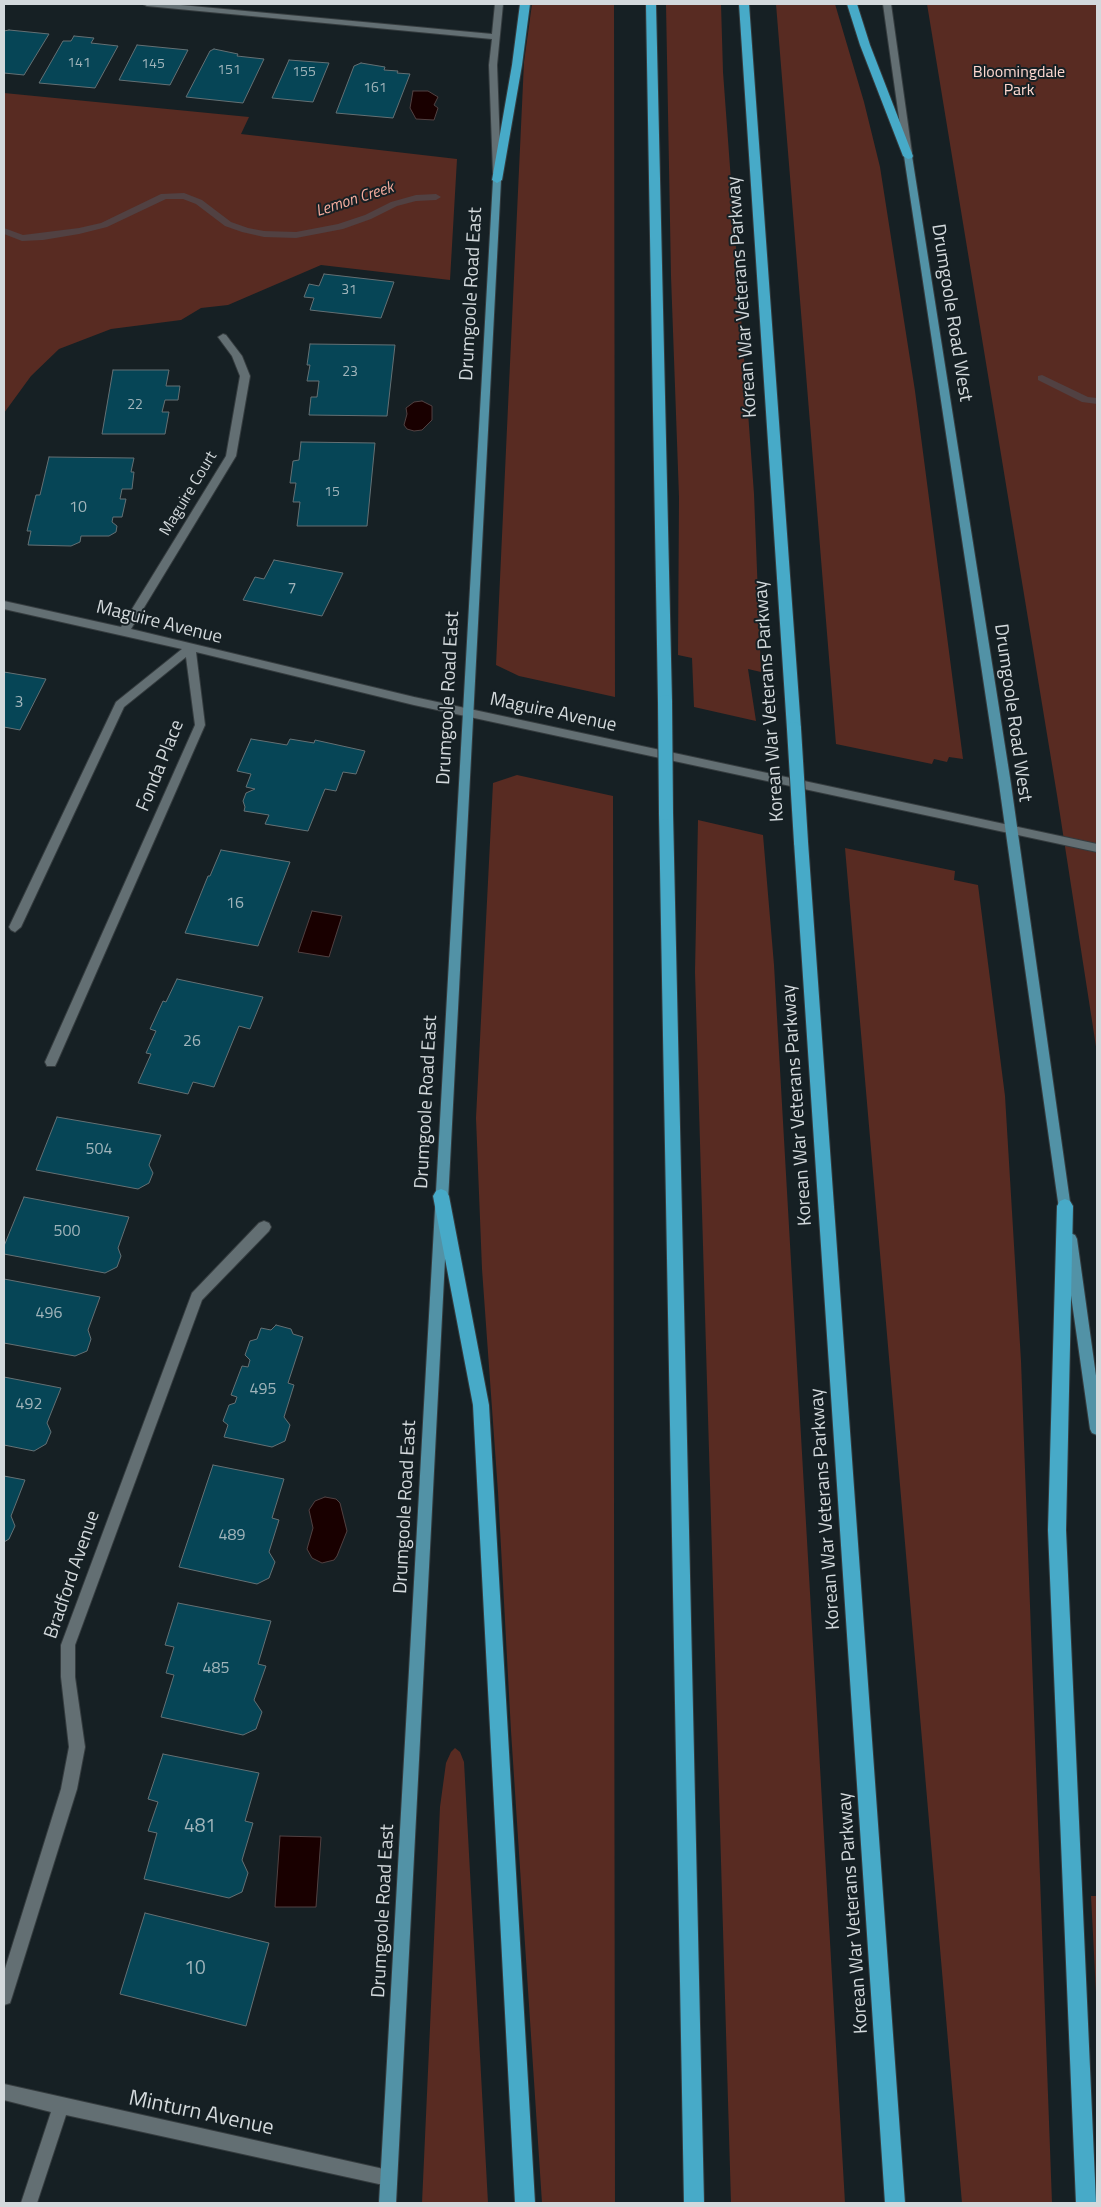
<!DOCTYPE html>
<html>
<head>
<meta charset="utf-8">
<style>
  body { margin:0 }
  #map { position:relative; width:1101px; height:2207px; overflow:hidden; background:#162024; font-family:"Titillium Web",sans-serif }
  canvas { display:block }
  .frame { position:absolute; inset:0; border:5px solid #d3d9dc; pointer-events:none }
</style>
</head>
<body>
<div id="map">
<canvas width="1101" height="2207"></canvas>
<div class="frame"></div>
</div>
<script>
const g = document.querySelector('canvas').getContext('2d');
g.lineJoin = 'round';
function fillPath(path, color) { g.fillStyle = color; g.fill(path, 'evenodd'); }
const toPath = rows => new Path2D(rows.map(r => 'M' + r).join(''));
function strokePath(path, color, width, dash) { g.strokeStyle = color; g.lineWidth = width; g.lineCap = dash ? 'butt' : 'round'; g.setLineDash(dash || []); g.stroke(path); }
function drawText(font, color, halo, rows, align = 'center') {
  g.font = font + ' "Titillium Web",sans-serif'; g.lineWidth = 4; g.setLineDash([]); g.textBaseline = 'middle'; g.strokeStyle = halo; g.fillStyle = color; for (const [text, x, y, turn = 0] of rows) {
    g.save(); g.translate(x, y); g.rotate((+turn || 0) * Math.PI / 180); g.textAlign = isNaN(turn) ? turn : align; if (halo) g.strokeText(text, 0, 0); g.fillText(text, 0, 0); g.restore();
  }
}
fillPath(toPath([
  [532,4,614,4,615,697,519,676,496,665,524,62],
  [666,4,721,4,723,72,754,494,761,672,748,669,756,721,694,707,692,658,678,655,679,497,671,276],
  [776,4,835,4,864,102,880,167,915,391,963,759,949,757,947,762,934,759,932,764,836,744],
  [927,4,1097,4,1097,1053,1057,795],
  [4,93,249,117,241,134,457,159,450,280,321,265,228,305,201,308,181,320,111,329,59,349,31,376,4,413],
  [517,775,613,796,615,2203,542,2203,511,1731,498,1492,482,1269,476,1118,493,783],
  [698,820,763,835,774,965,845,2203,731,2203,695,972],
  [845,848,955,871,954,880,978,885,1005,1096,1021,1361,1052,2203,962,2203],
  [455,1748,460,1752,464,1762,488,2203,422,2203,440,1807,446,1763,451,1752],
  [1091,1896,1097,1896,1097,2012]
]), '#582b22');
const water = toPath([
  [413,91,428,91,438,97,434,105,438,108,434,120,416,119,410,108,413,91],
  [422,401,432,406,432,420,422,430,414,431,407,429,404,425,407,414,406,408,414,402,422,401],
  [312,911,342,916,329,957,298,952,312,911],
  [325,1497,336,1499,340,1503,347,1531,337,1556,334,1560,322,1563,312,1558,307,1549,313,1528,309,1510,315,1501,325,1497],
  [280,1836,321,1837,316,1907,275,1907,280,1836]
]);
fillPath(water, '#190000');
strokePath(water, '#514142', 1);
fillPath(toPath([
  [184,193,202,200,231,222,248,228,264,231,296,232,338,224,365,215,391,202,416,195,436,194,441,197,436,200,416,201,397,206,371,219,343,229,296,238,264,237,242,232,225,226,196,204,183,199,166,199,107,227,79,234,43,240,22,241,4,234,4,228,23,235,79,228,101,223,161,194,184,193],
  [1042,375,1088,397,1097,398,1097,404,1082,402,1038,380,1038,376,1042,375]
]), '#514142');
const building = toPath([
  [9,30,49,34,24,75,4,73,4,31,9,30],
  [74,36,94,38,91,43,118,46,95,88,39,83,63,41,71,41,74,36],
  [137,45,188,50,170,85,119,80,137,45],
  [214,49,238,54,237,56,264,59,243,103,186,97,210,51,214,49],
  [289,60,329,63,313,102,272,98,289,60],
  [361,63,385,67,384,70,398,71,397,73,410,74,393,118,336,113,354,66,361,63],
  [324,274,394,282,381,318,310,310,314,298,304,297,309,284,319,286,324,274],
  [310,344,395,345,387,416,309,415,311,397,317,397,319,381,307,381,310,365,307,365,310,344],
  [113,370,169,370,166,386,180,386,178,400,165,400,162,412,169,412,165,434,102,434,113,370],
  [301,442,375,443,367,526,297,526,300,502,293,502,296,483,290,483,293,461,299,460,301,442],
  [49,457,134,458,131,472,134,472,132,489,122,489,120,499,126,499,122,517,113,517,112,522,117,526,116,532,109,536,81,536,80,542,71,546,28,545,31,531,27,531,36,495,40,495,49,457],
  [274,560,343,573,322,616,243,600,255,577,264,579,274,560],
  [4,672,46,679,20,730,4,727,4,672],
  [251,739,287,745,290,739,314,743,315,740,365,751,356,774,343,772,336,791,325,789,308,831,265,824,269,815,244,811,245,807,243,801,246,793,255,789,246,787,251,774,237,771,251,739],
  [221,850,290,862,258,946,185,933,208,876,210,876,221,850],
  [177,979,263,997,250,1029,239,1026,214,1087,193,1082,188,1094,138,1083,151,1054,146,1053,156,1031,150,1029,163,1001,166,1002,177,979],
  [57,1117,161,1135,149,1165,153,1173,149,1183,138,1189,36,1170,57,1117],
  [24,1197,129,1217,118,1248,121,1256,117,1267,105,1273,4,1254,4,1246,24,1197],
  [4,1279,100,1297,88,1330,91,1339,87,1351,75,1356,4,1343,4,1279],
  [276,1325,291,1329,293,1334,303,1337,288,1383,294,1385,284,1417,290,1425,285,1441,272,1447,224,1437,228,1425,223,1421,229,1405,235,1403,237,1397,231,1395,242,1366,248,1367,250,1360,245,1355,250,1341,257,1339,261,1328,271,1330,276,1325],
  [4,1377,61,1388,47,1423,51,1432,46,1444,34,1451,4,1445,4,1377],
  [213,1465,284,1479,272,1518,279,1520,269,1552,275,1562,269,1578,257,1584,179,1567,213,1465],
  [4,1476,25,1480,11,1516,15,1526,9,1539,4,1542,4,1476],
  [178,1603,271,1621,258,1664,266,1666,254,1700,262,1712,256,1729,243,1735,161,1717,174,1675,166,1673,174,1647,165,1645,178,1603],
  [163,1754,259,1773,245,1821,253,1823,242,1860,248,1873,242,1892,229,1898,144,1879,157,1833,148,1831,158,1802,148,1799,163,1754],
  [145,1913,269,1943,246,2026,120,1994,145,1913]
]);
fillPath(building, '#064556');
strokePath(building, '#647074', 1);
const minor = toPath([
  [143,4,170,4,492,34,495,4,503,4,497,65,501,173,497,176,493,173,489,65,492,39,147,6,143,4],
  [883,4,891,4,912,153,908,156,904,153,883,4],
  [223,334,226,335,242,356,250,376,236,456,131,629,414,697,1097,844,1097,852,414,705,196,652,205,725,57,1062,55,1066,47,1066,45,1062,195,725,186,657,124,707,21,927,15,932,11,930,9,927,116,702,182,649,4,609,4,601,121,627,226,456,240,376,232,356,218,337,223,334],
  [264,1221,269,1223,271,1227,269,1231,202,1300,75,1645,75,1677,85,1747,77,1789,12,1997,10,2003,4,2005,4,1972,61,1789,69,1747,61,1677,61,1645,192,1293,259,1223,264,1221],
  [4,2084,388,2170,394,2172,396,2178,394,2184,388,2186,66,2115,37,2203,21,2203,51,2112,4,2100,4,2084]
]);
const major = toPath([
  [908,153,912,156,1011,784,1072,1216,1071,1220,1066,1222,1061,1220,1060,1216,999,784,904,156,908,153],
  [497,177,501,180,396,2203,379,2203,493,180,497,177],
  [1070,1233,1075,1235,1077,1239,1097,1383,1097,1435,1092,1433,1090,1429,1063,1239,1065,1235,1070,1233]
]);
const highway = toPath([
  [520,4,530,4,522,65,502,180,497,183,492,180,512,65,520,4],
  [646,4,656,4,672,702,670,705,665,707,660,705,658,702,646,4],
  [739,4,749,4,801,729,799,732,794,734,789,732,787,729,739,4],
  [847,4,857,4,870,45,913,156,912,158,908,159,903,156,860,45,847,4],
  [666,808,671,809,673,813,704,2203,684,2203,659,813,661,809,666,808],
  [801,837,806,838,808,842,905,2203,885,2203,794,842,796,838,801,837],
  [441,1189,446,1191,449,1196,489,1405,535,2203,515,2203,473,1405,433,1196,436,1191,441,1189],
  [1065,1199,1070,1201,1073,1206,1066,1530,1096,2203,1076,2203,1048,1530,1057,1206,1060,1201,1065,1199]
]);
strokePath(minor, '#353c3f', 2);
strokePath(major, '#353c3f', 2);
strokePath(highway, '#353c3f', 2);
fillPath(minor, '#636f73');
fillPath(major, '#5292a6');
fillPath(highway, '#47aac8');
const highwayBridge = toPath([
  [665,702,666,813],
  [794,729,801,842]
]);
strokePath(highwayBridge, '#353c3f', 16, []);
strokePath(highwayBridge, '#47aac8', 14);
drawText('14px', '#a0b4ba', null, [
  ["141",79,64],
  ["145",153,65],
  ["151",229,71],
  ["155",304,73],
  ["161",375,89],
  ["31",349,291],
  ["23",350,373],
  ["22",135,406],
  ["15",332,493]
]);
drawText('16px', '#fed8d0', '#162024', [
  ["Bloomingdale",1019,73],
  ["Park",1019,91]
]);
drawText('italic 16px', '#f4ac9e', '#162024', [
  ["Lemon Creek",355,200,-18]
]);
drawText('16px', '#d3d9dc', '#162024', [
  ["Maguire Court",189,494,-59]
]);
drawText('16px', '#a0b4ba', null, [
  ["10",78,508],
  ["7",292,589],
  ["3",19,703],
  ["16",235,904],
  ["26",192,1042],
  ["504",99,1150],
  ["500",67,1232],
  ["496",49,1314],
  ["495",263,1390],
  ["492",29,1405],
  ["489",232,1536],
  ["485",216,1669]
]);
drawText('19px', '#d3d9dc', '#162024', [
  ["Drumgoole Road East",472,294,-87],
  ["Korean War Veterans Parkway",743,297,-94],
  ["Drumgoole Road West",951,313,81],
  ["Maguire Avenue",159,623,14],
  ["Drumgoole Road East",449,698,-87],
  ["Korean War Veterans Parkway",770,701,-94],
  ["Maguire Avenue",553,713,12],
  ["Drumgoole Road West",1012,713,82],
  ["Fonda Place",161,766,-68],
  ["Drumgoole Road East",427,1102,-87],
  ["Korean War Veterans Parkway",798,1105,-94],
  ["Drumgoole Road East",406,1507,-87],
  ["Korean War Veterans Parkway",826,1509,-94],
  ["Bradford Avenue",73,1575,-71],
  ["Drumgoole Road East",384,1911,-87],
  ["Korean War Veterans Parkway",854,1913,-94]
]);
drawText('19px', '#a0b4ba', null, [
  ["481",200,1827],
  ["10",195,1969]
]);
drawText('22px', '#d3d9dc', '#162024', [
  ["Minturn Avenue",201,2114,12]
]);
</script>
</body>
</html>
